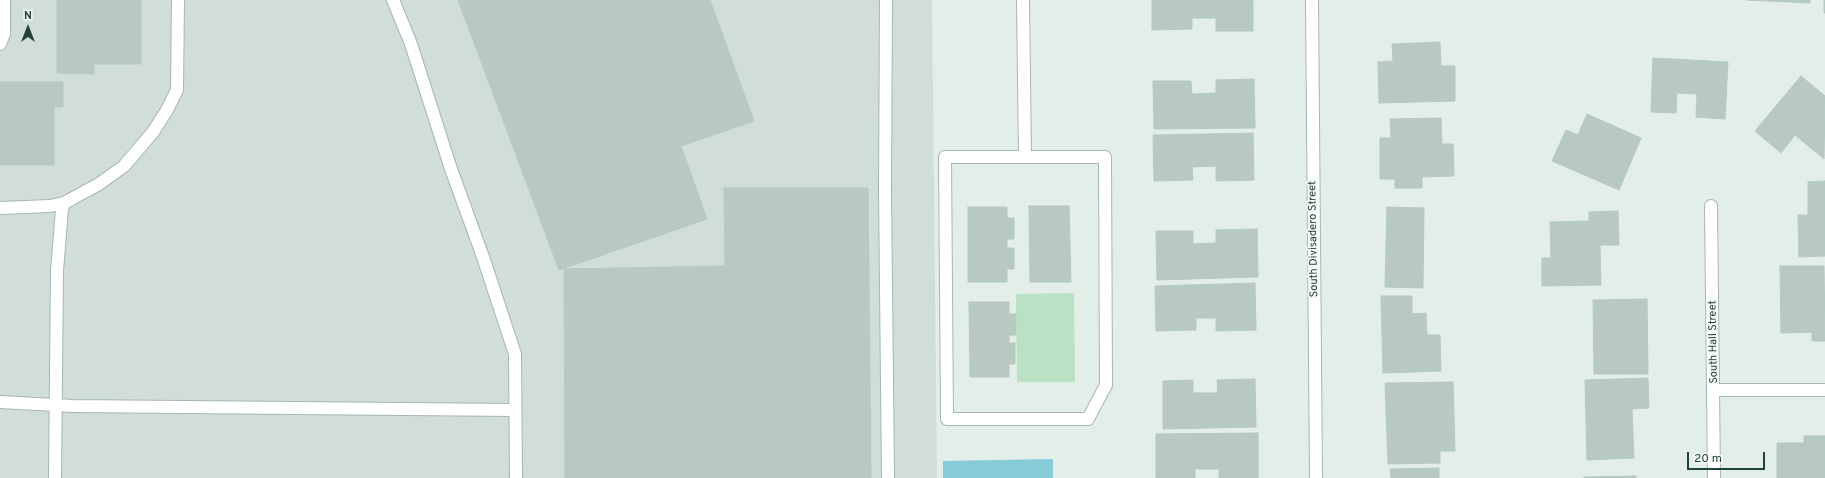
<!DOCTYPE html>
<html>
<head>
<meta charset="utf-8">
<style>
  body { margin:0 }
  #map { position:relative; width:1825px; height:478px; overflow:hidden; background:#e3eee9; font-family:Overpass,sans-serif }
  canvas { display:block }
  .north { position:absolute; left:8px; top:8px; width:40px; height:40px; -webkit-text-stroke:3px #f4faf7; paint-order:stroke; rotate:0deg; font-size:11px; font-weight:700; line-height:16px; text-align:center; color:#204239 }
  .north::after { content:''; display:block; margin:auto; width:14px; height:18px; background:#204239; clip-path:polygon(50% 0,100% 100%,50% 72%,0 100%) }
  .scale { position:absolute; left:1687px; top:452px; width:78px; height:18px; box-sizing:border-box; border:2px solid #204239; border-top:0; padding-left:5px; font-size:12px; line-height:14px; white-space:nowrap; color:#204239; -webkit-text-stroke:3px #f4faf7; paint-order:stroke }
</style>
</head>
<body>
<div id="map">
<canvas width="1825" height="478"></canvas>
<div class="north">N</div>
<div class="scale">20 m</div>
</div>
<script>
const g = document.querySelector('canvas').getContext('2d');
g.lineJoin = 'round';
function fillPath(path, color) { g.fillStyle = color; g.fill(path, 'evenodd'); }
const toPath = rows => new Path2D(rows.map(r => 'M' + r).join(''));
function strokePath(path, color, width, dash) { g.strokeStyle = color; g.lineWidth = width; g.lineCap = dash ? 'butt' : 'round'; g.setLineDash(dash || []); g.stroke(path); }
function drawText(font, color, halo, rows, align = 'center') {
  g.font = font + ' Overpass,sans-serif'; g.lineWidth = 3.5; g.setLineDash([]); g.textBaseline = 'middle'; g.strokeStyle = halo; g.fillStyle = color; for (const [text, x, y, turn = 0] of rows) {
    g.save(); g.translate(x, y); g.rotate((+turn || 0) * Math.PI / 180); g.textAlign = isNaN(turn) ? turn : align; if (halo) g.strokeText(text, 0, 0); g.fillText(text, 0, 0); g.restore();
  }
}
fillPath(toPath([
  [0,0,932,0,937,478,0,478]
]), '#d1ded8');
fillPath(toPath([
  [1074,293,1075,382,1017,382,1016,294]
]), '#bae1c4');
fillPath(toPath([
  [1053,459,1053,478,943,478,943,461]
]), '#86cbd8');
const building = toPath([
  [57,0,141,0,141,64,94,64,94,74,57,73,57,0],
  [458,0,710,0,754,121,681,146,707,219,559,270,458,0],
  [1152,0,1253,0,1253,31,1216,31,1216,18,1192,18,1192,29,1152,30,1152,0],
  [1747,0,1810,0,1810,3,1747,0],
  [1824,0,1825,0,1825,13,1824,13,1824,0],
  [1440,42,1441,66,1455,66,1455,101,1379,103,1378,62,1393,61,1392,44,1440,42],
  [1653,58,1728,62,1725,119,1696,117,1697,94,1677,93,1676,113,1651,112,1653,58],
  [1801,76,1825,96,1824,159,1795,135,1781,153,1755,131,1801,76],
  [1254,79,1255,128,1154,129,1153,81,1191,81,1192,94,1216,93,1216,80,1254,79],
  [0,82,63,82,63,107,54,107,54,165,0,165,0,82],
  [1587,114,1641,138,1619,190,1552,161,1566,130,1578,135,1587,114],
  [1441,118,1442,144,1453,144,1454,176,1422,177,1422,188,1395,188,1395,179,1380,179,1380,138,1391,138,1390,119,1441,118],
  [1253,133,1254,180,1216,181,1216,166,1192,167,1193,180,1154,181,1153,135,1253,133],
  [1825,181,1825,256,1799,257,1798,215,1808,215,1808,182,1825,181],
  [724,188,868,188,871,478,565,478,564,269,725,266,724,188],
  [1029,206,1069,206,1071,282,1030,282,1029,206],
  [968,207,1007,207,1007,218,1014,218,1014,239,1007,239,1007,248,1014,248,1014,269,1007,269,1007,282,968,282,968,207],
  [1387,207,1424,208,1423,288,1385,287,1387,207],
  [1618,211,1619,245,1600,245,1601,285,1542,286,1542,258,1551,258,1550,222,1589,221,1589,212,1618,211],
  [1257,229,1258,277,1157,280,1156,231,1193,231,1193,244,1216,243,1216,230,1257,229],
  [1780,266,1824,266,1825,341,1812,341,1812,332,1781,333,1780,266],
  [1255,283,1256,330,1216,331,1216,318,1196,318,1196,330,1156,331,1155,286,1255,283],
  [1381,296,1412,296,1412,314,1426,313,1427,335,1440,335,1441,371,1383,373,1381,296],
  [1647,299,1648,374,1594,374,1593,300,1647,299],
  [969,302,1009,302,1009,314,1016,314,1016,335,1009,335,1009,343,1015,343,1015,364,1009,364,1009,377,970,377,969,302],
  [1648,378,1649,408,1632,409,1634,458,1587,460,1585,380,1648,378],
  [1255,379,1256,427,1163,429,1163,381,1193,380,1193,393,1218,393,1217,380,1255,379],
  [1453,382,1455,451,1440,451,1440,463,1388,464,1385,383,1453,382],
  [1258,433,1258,478,1219,478,1219,469,1195,469,1195,478,1156,478,1156,434,1258,433],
  [1804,436,1825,436,1825,478,1777,478,1777,443,1804,443,1804,436],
  [1439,468,1439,478,1391,478,1390,469,1439,468],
  [1636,476,1636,478,1584,478,1584,477,1636,476]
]);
fillPath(building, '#b8c9c2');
strokePath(building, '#b4c9c0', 1);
const minor = toPath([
  [393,0,411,44,451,169,483,257,515,354,516,478],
  [886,0,885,191,888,478],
  [1023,0,1025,157,1105,157,1106,385,1088,419,947,419,945,157,1025,157],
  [1312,0,1316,478],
  [0,44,4,34,4,0],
  [1711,206,1714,478],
  [0,208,50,206,64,203],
  [1714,390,1825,390],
  [0,402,73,406,515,410],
  [55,478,57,271,62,209,64,203,99,184,124,166,153,132,167,110,177,90,178,0]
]);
strokePath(minor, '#a5b7b1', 14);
strokePath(minor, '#fff', 12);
drawText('11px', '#204239', '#f4faf7', [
  ["South Divisadero Street",1314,239,-91],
  ["South Hall Street",1714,342,-91]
]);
</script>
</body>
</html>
